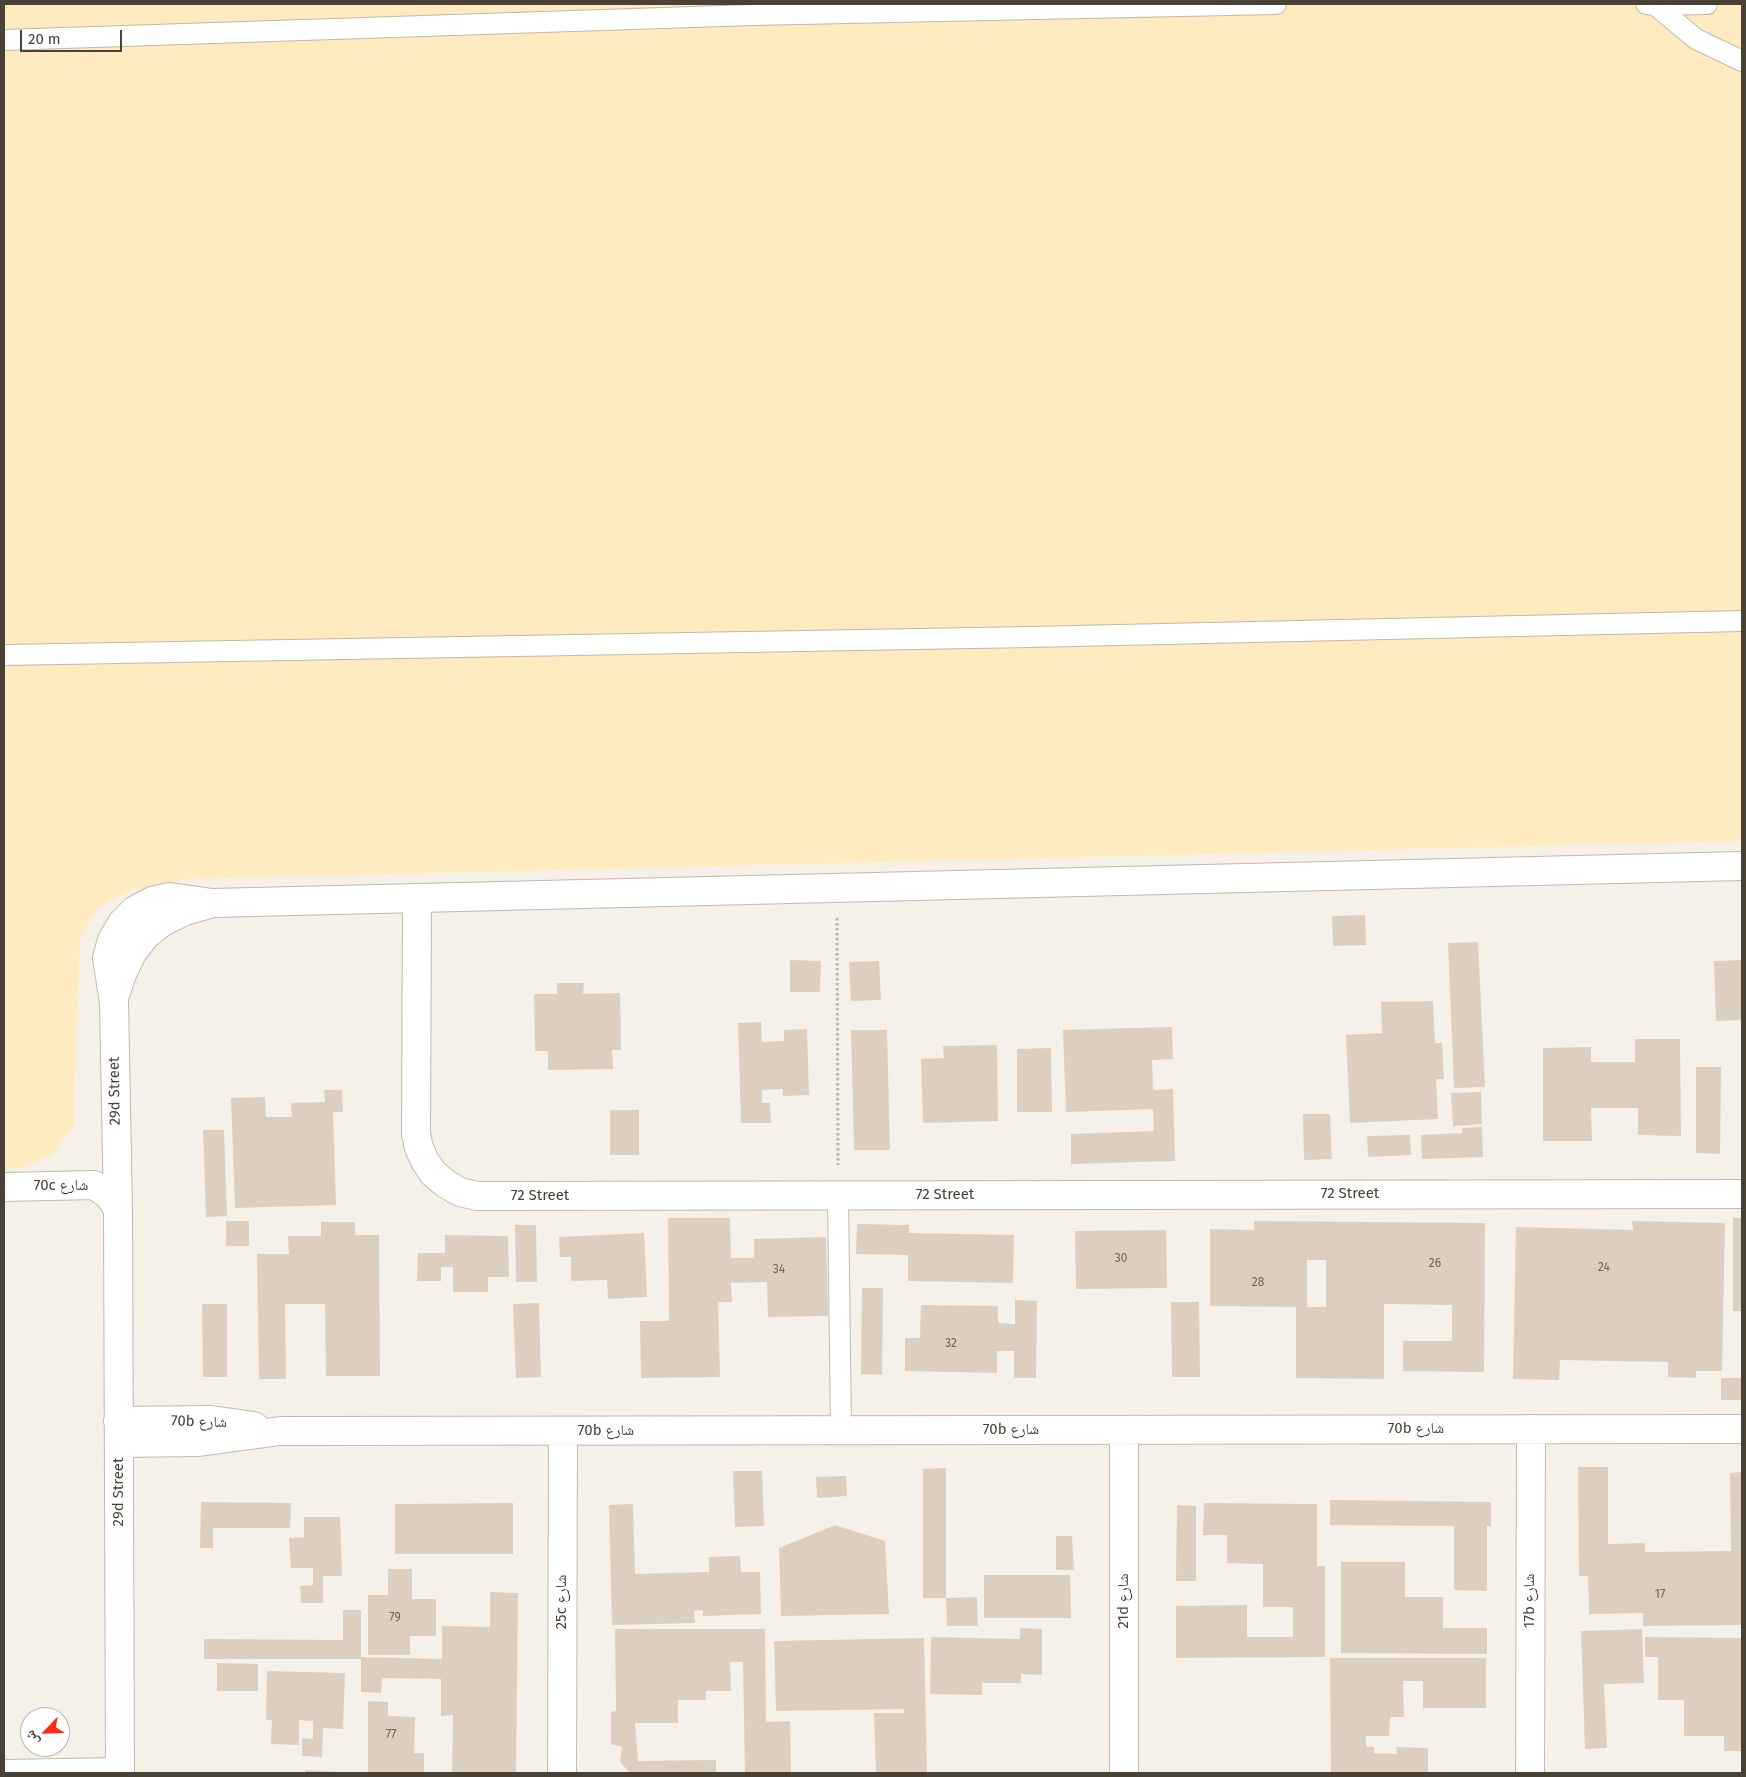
<!DOCTYPE html>
<html>
<head>
<meta charset="utf-8">
<style>
  body { margin:0 }
  #map { position:relative; width:1746px; height:1777px; overflow:hidden; background:#f6f1e8; font-family:"Fira Sans","Noto Naskh Arabic",sans-serif }
  canvas { display:block }
  .frame { position:absolute; inset:0; border:5px solid #4a4136; pointer-events:none }
  .north { position:absolute; left:20px; top:1707px; width:50px; height:50px; box-sizing:border-box; background:#fff; border:1px solid #b7b3af; border-radius:50%; rotate:246deg; font-size:14px; font-weight:700; line-height:20px; text-align:center; color:#4a4136 }
  .north::after { content:''; display:block; margin:auto; width:18px; height:22px; background:#ff2816; clip-path:polygon(50% 0,100% 100%,50% 72%,0 100%) }
  .scale { position:absolute; left:20px; top:30px; width:102px; height:22px; box-sizing:border-box; border:2px solid #4a4136; border-top:0; padding-left:6px; font-size:15px; line-height:18px; white-space:nowrap; color:#4a4136; -webkit-text-stroke:4px #fff; paint-order:stroke }
</style>
</head>
<body>
<div id="map">
<canvas width="1746" height="1777"></canvas>
<div class="frame"></div>
<div class="north">ش</div>
<div class="scale">20 m</div>
</div>
<script>
const g = document.querySelector('canvas').getContext('2d');
g.lineJoin = 'round';
function fillPath(path, color) { g.fillStyle = color; g.fill(path, 'evenodd'); }
const toPath = rows => new Path2D(rows.map(r => 'M' + r).join(''));
function strokePath(path, color, width, dash) { g.strokeStyle = color; g.lineWidth = width; g.lineCap = dash ? 'butt' : 'round'; g.setLineDash(dash || []); g.stroke(path); }
function drawText(font, color, halo, rows, align = 'center') {
  g.font = font + ' "Fira Sans","Noto Naskh Arabic",sans-serif'; g.lineWidth = 4.5; g.setLineDash([]); g.textBaseline = 'middle'; g.strokeStyle = halo; g.fillStyle = color; for (const [text, x, y, turn = 0] of rows) {
    g.save(); g.translate(x, y); g.rotate((+turn || 0) * Math.PI / 180); g.textAlign = isNaN(turn) ? turn : align; if (halo) g.strokeText(text, 0, 0); g.fillText(text, 0, 0); g.restore();
  }
}
fillPath(toPath([
  [4,4,1742,4,1742,841,188,879,133,889,99,907,80,937,73,1127,53,1154,21,1168,4,1168]
]), '#feecc0');
fillPath(toPath([
  [1365,915,1366,945,1333,946,1332,916],
  [1478,942,1485,1087,1454,1088,1448,943],
  [790,960,821,961,820,992,790,992],
  [1742,960,1742,1020,1716,1021,1714,961],
  [879,961,881,1000,851,1001,849,962],
  [557,983,584,983,583,994,620,993,621,1050,612,1050,613,1069,548,1070,548,1051,535,1051,534,994,557,994],
  [1433,1001,1435,1043,1442,1043,1444,1079,1436,1079,1438,1119,1350,1123,1346,1035,1382,1033,1381,1002],
  [761,1022,762,1042,784,1041,784,1030,807,1029,809,1095,783,1096,783,1089,762,1090,762,1103,770,1103,771,1123,741,1123,738,1023],
  [1172,1027,1173,1059,1152,1060,1153,1090,1173,1089,1175,1161,1071,1164,1071,1134,1154,1131,1153,1109,1066,1112,1063,1030],
  [851,1030,887,1030,890,1150,854,1150],
  [1635,1039,1680,1039,1681,1136,1638,1135,1638,1108,1591,1108,1592,1141,1543,1141,1543,1048,1591,1047,1591,1062,1635,1062],
  [997,1045,998,1121,923,1123,921,1059,944,1058,943,1046],
  [1051,1048,1052,1112,1017,1112,1017,1049],
  [1696,1067,1721,1067,1720,1154,1696,1153],
  [324,1090,342,1090,343,1112,333,1112,336,1205,235,1208,231,1098,265,1097,266,1117,292,1117,291,1103,325,1102],
  [1481,1092,1482,1124,1453,1126,1451,1093],
  [610,1110,639,1110,639,1155,610,1155],
  [1303,1114,1330,1114,1332,1159,1304,1160],
  [1482,1127,1483,1157,1422,1159,1421,1135,1462,1133,1462,1128],
  [203,1130,224,1130,227,1216,206,1217],
  [1410,1135,1411,1155,1368,1157,1367,1136],
  [668,1218,730,1218,731,1258,754,1258,754,1239,826,1237,828,1316,768,1317,767,1282,731,1283,732,1302,718,1302,720,1377,641,1378,640,1321,669,1321],
  [1733,1218,1742,1218,1742,1311,1733,1311],
  [226,1221,249,1221,249,1246,226,1246],
  [1254,1221,1485,1223,1484,1372,1403,1371,1403,1341,1452,1341,1452,1305,1384,1304,1384,1379,1296,1378,1296,1307,1210,1306,1210,1229,1254,1230],
  [1307,1260,1326,1260,1326,1307,1307,1307],
  [1632,1221,1725,1223,1722,1371,1696,1371,1696,1378,1668,1377,1668,1362,1560,1360,1559,1380,1513,1379,1516,1227,1633,1230],
  [321,1222,355,1222,355,1235,379,1235,380,1376,326,1376,325,1304,285,1304,286,1379,259,1379,257,1254,289,1254,288,1236,321,1236],
  [857,1224,909,1225,909,1233,1014,1235,1013,1283,908,1281,908,1255,856,1254],
  [515,1225,536,1225,537,1282,516,1282],
  [1166,1230,1167,1288,1076,1289,1075,1231],
  [644,1233,647,1297,608,1299,607,1280,571,1281,571,1257,560,1257,559,1237],
  [445,1235,508,1236,509,1277,488,1277,488,1292,453,1292,453,1267,441,1267,441,1281,417,1281,418,1253,445,1253],
  [862,1288,883,1288,882,1375,861,1374],
  [1015,1300,1037,1301,1036,1378,1014,1378,1014,1351,997,1351,997,1373,905,1371,905,1338,920,1338,921,1305,998,1306,998,1323,1015,1324],
  [1171,1302,1199,1302,1200,1377,1172,1377],
  [539,1303,541,1377,516,1378,513,1304],
  [202,1304,227,1304,227,1377,203,1377],
  [1721,1378,1742,1378,1742,1400,1721,1400],
  [1578,1467,1608,1467,1608,1544,1645,1543,1645,1552,1731,1551,1730,1473,1742,1472,1742,1625,1643,1626,1643,1613,1589,1614,1588,1576,1579,1576],
  [946,1468,946,1598,923,1598,923,1469],
  [733,1471,762,1471,764,1526,735,1527],
  [846,1476,847,1496,817,1498,816,1477],
  [1330,1500,1491,1502,1491,1526,1487,1526,1487,1591,1454,1590,1454,1526,1330,1525],
  [201,1502,291,1503,290,1528,213,1528,213,1548,200,1548],
  [513,1503,513,1554,395,1554,395,1504],
  [1204,1503,1317,1504,1317,1566,1325,1566,1325,1657,1176,1658,1176,1606,1247,1605,1247,1637,1293,1637,1293,1607,1263,1607,1263,1564,1227,1563,1227,1535,1203,1535],
  [633,1504,635,1574,709,1572,709,1557,740,1556,741,1572,760,1572,761,1614,703,1616,703,1610,694,1611,695,1623,612,1625,609,1505],
  [1177,1505,1196,1506,1196,1581,1176,1581],
  [304,1517,340,1517,342,1576,323,1576,323,1603,301,1603,300,1586,313,1585,313,1568,291,1568,289,1538,304,1537],
  [835,1525,885,1541,889,1614,781,1616,779,1548],
  [1056,1536,1072,1536,1074,1570,1056,1570],
  [1341,1562,1405,1562,1405,1597,1443,1597,1443,1628,1487,1628,1487,1654,1341,1653],
  [388,1569,412,1569,412,1599,436,1599,436,1636,410,1636,410,1655,368,1655,368,1595,388,1595],
  [984,1575,1070,1575,1071,1618,984,1618],
  [490,1592,518,1593,516,1773,452,1773,453,1715,441,1716,441,1679,382,1678,381,1693,361,1692,361,1657,442,1659,442,1626,490,1627],
  [977,1597,978,1626,947,1626,946,1598],
  [343,1610,361,1610,361,1659,204,1659,204,1639,343,1640],
  [1020,1628,1042,1629,1042,1675,1021,1674,1021,1683,982,1683,982,1695,930,1694,931,1637,1020,1639],
  [615,1629,765,1629,766,1722,790,1721,791,1773,745,1773,743,1662,730,1662,731,1691,706,1691,706,1700,678,1700,678,1723,635,1723,638,1761,716,1760,716,1773,630,1773,620,1762,622,1747,611,1744,611,1712,616,1711],
  [1642,1629,1644,1683,1604,1684,1607,1748,1585,1749,1581,1631],
  [1645,1637,1742,1638,1742,1751,1724,1751,1724,1736,1684,1736,1684,1700,1658,1700,1658,1657,1645,1657],
  [924,1638,927,1773,876,1773,874,1713,904,1713,904,1709,776,1711,774,1641],
  [1330,1658,1486,1658,1486,1708,1423,1708,1423,1681,1403,1681,1404,1717,1390,1717,1389,1736,1366,1736,1366,1747,1374,1747,1374,1753,1397,1754,1396,1747,1428,1748,1428,1773,1331,1773],
  [217,1663,258,1664,258,1691,217,1691],
  [267,1671,345,1673,343,1729,323,1728,322,1757,302,1756,302,1738,313,1739,313,1721,299,1720,299,1745,271,1744,272,1720,266,1720],
  [368,1701,388,1702,388,1716,415,1717,414,1753,424,1753,424,1773,368,1773],
  [305,1770,341,1772,341,1773,305,1773]
]), '#dccfbf');
const lane = toPath([
  [1646,4,1655,5,1696,39,1742,61],
  [1654,4,1655,5,1707,4],
  [4,40,752,15,1276,4],
  [4,655,1030,637,1742,621],
  [838,1195,841,1430],
  [4,1770,120,1768]
]);
const street = toPath([
  [417,898,416,1134,419,1148,425,1161,433,1173,446,1184,460,1192,477,1196,1742,1194],
  [114,998,122,974,132,953,146,935,164,921,185,911,209,904],
  [4,1187,94,1185,106,1193,113,1201,118,1210,120,1773],
  [118,1210,114,1002,107,958,112,940,122,923,135,910,152,901,170,897,212,903,1742,866],
  [118,1421,211,1420,254,1426],
  [119,1443,199,1442,280,1431,1742,1429],
  [562,1773,563,1431],
  [1124,1773,1124,1430],
  [1530,1773,1531,1429]
]);
strokePath(lane, '#c3b8a9', 22);
strokePath(street, '#c3b8a9', 30);
strokePath(toPath([
  [837,918,838,1165]
]), '#c6b399', 3, [2.5, 2.5]);
strokePath(lane, '#fff', 20);
strokePath(street, '#fff', 28);
drawText('12px', '#6e6458', null, [
  ["30",1121,1259],
  ["26",1435,1264],
  ["24",1604,1268],
  ["34",779,1270],
  ["28",1258,1283],
  ["32",951,1344],
  ["17",1660,1595],
  ["79",395,1618],
  ["77",391,1735]
]);
drawText('15px', '#4a4136', '#fff', [
  ["29d Street",115,1091,-91],
  ["70c شارع",61,1186],
  ["72 Street",1350,1194],
  ["72 Street",945,1195],
  ["72 Street",540,1196],
  ["70b شارع",199,1422,2],
  ["70b شارع",1416,1429],
  ["70b شارع",1011,1430],
  ["70b شارع",606,1431],
  ["29d Street",119,1492,-90],
  ["21d شارع",1124,1601,-90],
  ["17b شارع",1530,1601,-90],
  ["25c شارع",562,1602,-90]
]);
</script>
</body>
</html>
